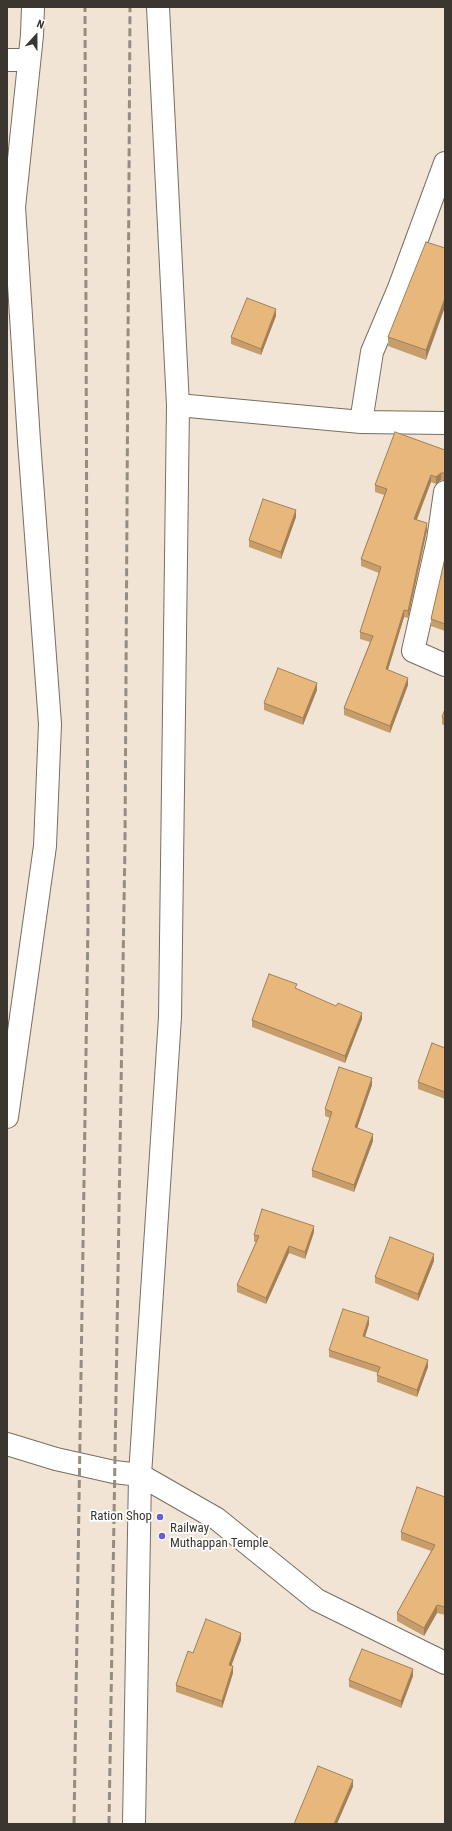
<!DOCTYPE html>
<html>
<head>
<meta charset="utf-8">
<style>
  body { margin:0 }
  #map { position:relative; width:452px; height:1831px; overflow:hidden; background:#f1e4d4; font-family:"Roboto Condensed",sans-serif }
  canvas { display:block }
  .frame { position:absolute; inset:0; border:8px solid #3b3630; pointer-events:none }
  .north { position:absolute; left:16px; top:16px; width:40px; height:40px; -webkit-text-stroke:3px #fff; paint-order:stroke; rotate:21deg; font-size:11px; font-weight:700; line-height:16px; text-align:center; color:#3b3630 }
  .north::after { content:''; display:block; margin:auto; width:14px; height:18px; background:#3b3630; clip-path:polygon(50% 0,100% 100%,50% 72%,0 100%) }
</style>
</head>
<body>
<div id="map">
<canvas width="452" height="1831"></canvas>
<div class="frame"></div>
<div class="north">N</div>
</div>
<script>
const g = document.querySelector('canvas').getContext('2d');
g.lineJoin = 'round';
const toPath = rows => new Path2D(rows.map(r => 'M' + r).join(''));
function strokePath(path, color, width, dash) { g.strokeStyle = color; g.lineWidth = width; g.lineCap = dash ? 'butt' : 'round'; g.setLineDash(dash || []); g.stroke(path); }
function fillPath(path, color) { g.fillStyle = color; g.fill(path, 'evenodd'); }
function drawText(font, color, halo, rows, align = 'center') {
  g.font = font + ' "Roboto Condensed",sans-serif'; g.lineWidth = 3.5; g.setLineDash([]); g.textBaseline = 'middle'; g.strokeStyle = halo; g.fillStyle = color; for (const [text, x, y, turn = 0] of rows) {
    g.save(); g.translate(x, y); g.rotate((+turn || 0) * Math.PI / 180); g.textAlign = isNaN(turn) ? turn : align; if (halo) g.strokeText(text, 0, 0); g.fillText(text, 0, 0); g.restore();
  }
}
const street = toPath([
  [7,60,29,60],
  [178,405,361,422,372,352,399,288,445,163],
  [361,422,445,423],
  [445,492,438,540,413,651,445,665],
  [7,1117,45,846,50,724,29,441,14,207,32,35,33,7],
  [7,1444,56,1459,114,1472,140,1475,217,1519,317,1600,445,1663],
  [134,1824,140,1475,170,1017,178,405,158,7]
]);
strokePath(street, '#796e60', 24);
strokePath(street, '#fff', 22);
strokePath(toPath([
  [74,1824,88,924,85,7],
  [109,1824,125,844,130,7]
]), '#968d82', 3, [8, 4]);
fillPath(toPath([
  [445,248,426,360,388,346,388,337],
  [276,316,261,355,231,344,231,337],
  [445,450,445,480,441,480,436,484,431,482,417,520,427,530,408,618,404,617,388,670,408,685,390,733,344,715,344,708,370,642,360,639,360,632,379,573,361,566,361,559,384,495,375,492,375,485],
  [296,517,281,559,249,547,249,540],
  [445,558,445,631,431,626,431,619],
  [317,690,303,725,264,710,264,703],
  [445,709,445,726,442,724,442,717],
  [297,989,362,1019,345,1063,252,1027,252,1020],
  [445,1048,445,1099,418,1089,418,1082],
  [372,1085,357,1128,373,1141,354,1192,312,1177,312,1170,330,1118,325,1116,325,1109],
  [314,1232,305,1259,289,1253,266,1304,237,1292,237,1285,256,1242,254,1242,254,1235],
  [434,1261,418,1301,375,1283,375,1277],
  [369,1324,365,1337,428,1367,417,1397,377,1382,377,1375,378,1373,329,1357,329,1350],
  [445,1497,445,1615,437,1613,424,1636,397,1621,397,1613,431,1551,401,1540,401,1532],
  [241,1640,231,1666,233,1673,222,1708,176,1692,176,1685,193,1653],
  [413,1676,401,1708,349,1687,349,1680]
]), '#c79d6b');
fillPath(toPath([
  [445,298,445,307,426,360,426,350],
  [276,309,276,316,261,355,261,349],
  [441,473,441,480,436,484,436,477],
  [431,475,431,482,414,526,414,519],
  [296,510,296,517,281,559,281,552],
  [427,523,427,530,408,618,408,611],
  [404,610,404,617,386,676,386,669],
  [408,678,408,685,390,733,390,726],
  [317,683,317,690,303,725,303,718],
  [362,1013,362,1019,345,1063,345,1056],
  [372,1078,372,1085,355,1134,355,1127],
  [373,1134,373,1141,354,1192,354,1185],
  [314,1226,314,1232,305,1259,305,1252],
  [289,1246,289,1253,266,1304,266,1298],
  [434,1254,434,1261,418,1301,418,1294],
  [369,1317,369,1324,363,1343,363,1336],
  [428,1360,428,1367,417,1397,417,1390],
  [437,1605,437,1613,424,1636,424,1628],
  [241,1633,241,1640,229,1672,229,1665],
  [233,1666,233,1673,222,1708,222,1701],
  [413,1669,413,1676,401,1708,401,1701],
  [353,1780,353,1787,337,1824,334,1824]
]), '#a28057');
const building = toPath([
  [426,242,445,248,445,298,426,350,388,337,426,242],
  [247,298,276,309,261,349,231,337,247,298],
  [395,432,445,450,445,473,441,473,436,477,431,475,414,519,427,523,408,611,404,610,386,669,408,678,390,726,344,708,373,636,360,632,381,567,361,559,387,489,375,485,395,432],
  [263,499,296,510,281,552,249,540,263,499],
  [445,558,445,624,431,619,445,558],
  [278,668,317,683,303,718,264,703,278,668],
  [445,709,445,719,442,717,445,709],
  [269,974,297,984,295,988,336,1006,338,1003,362,1013,345,1056,252,1020,269,974],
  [432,1043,445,1048,445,1092,418,1082,432,1043],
  [339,1067,372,1078,355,1127,373,1134,354,1185,312,1170,332,1112,325,1109,339,1067],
  [262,1209,314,1226,305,1252,289,1246,266,1298,237,1285,259,1236,254,1235,262,1209],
  [390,1237,434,1254,418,1294,375,1277,390,1237],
  [343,1309,369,1317,363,1336,428,1360,417,1390,377,1375,380,1367,329,1350,343,1309],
  [417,1487,445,1497,445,1607,437,1605,424,1628,397,1613,435,1545,401,1532,417,1487],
  [206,1619,241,1633,229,1665,233,1666,222,1701,176,1685,188,1651,193,1653,206,1619],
  [362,1649,413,1669,401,1701,349,1680,362,1649],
  [318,1766,353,1780,334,1824,294,1824,318,1766]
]);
fillPath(building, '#e7b77c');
strokePath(building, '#a28057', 1);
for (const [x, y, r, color] of [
  [160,1517,4,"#6a5dd6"],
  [162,1536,4,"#6a5dd6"]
]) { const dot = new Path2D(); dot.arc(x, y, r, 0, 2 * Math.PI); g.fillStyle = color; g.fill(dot); strokePath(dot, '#fff', 1.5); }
drawText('13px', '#3b3630', '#fff', [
  ["Ration Shop",152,1517],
  ["Railway",170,1529,"left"],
  ["Muthappan Temple",170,1544,"left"]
], 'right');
</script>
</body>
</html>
